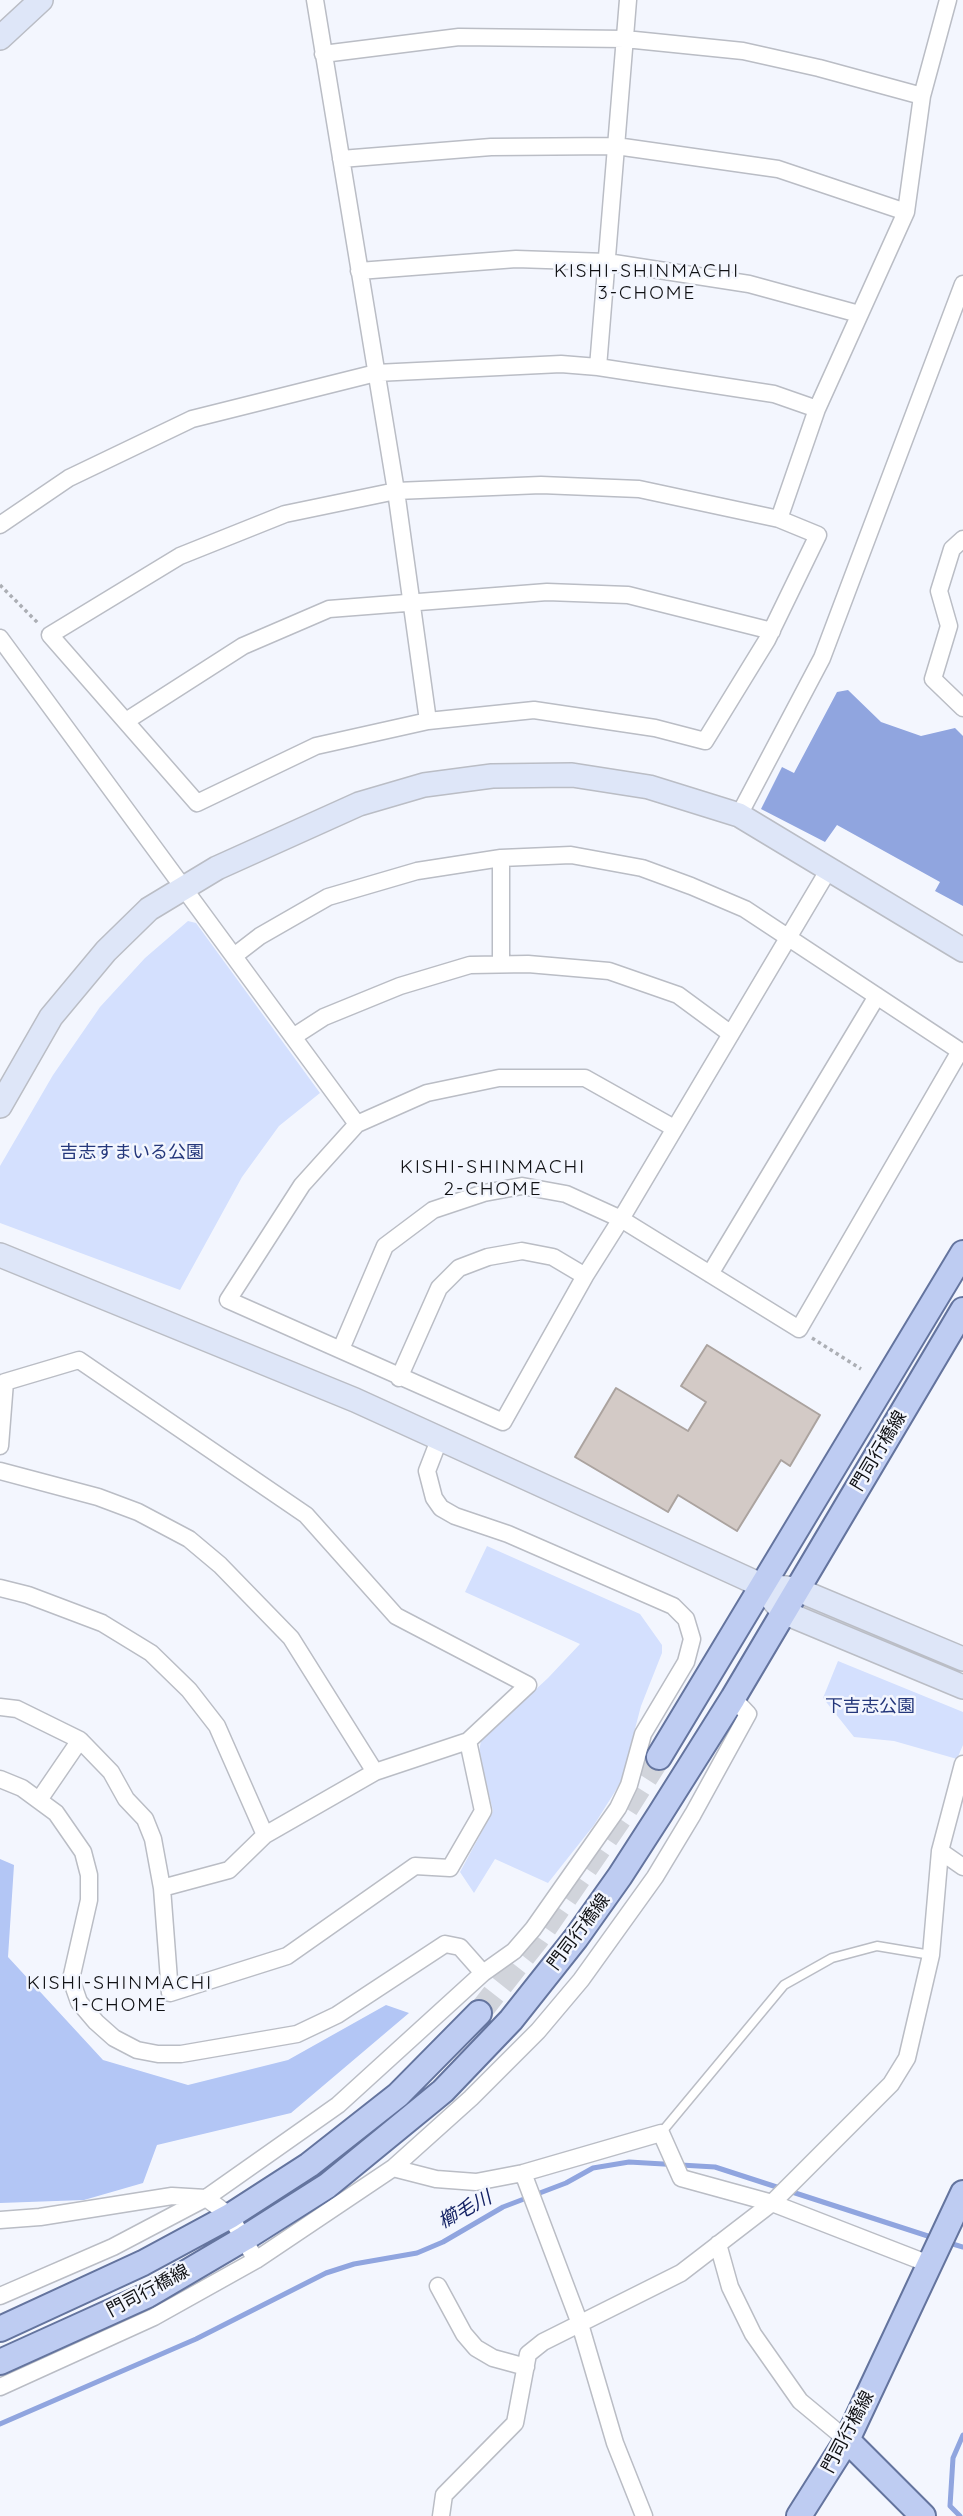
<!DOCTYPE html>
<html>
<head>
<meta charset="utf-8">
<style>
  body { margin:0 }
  canvas { display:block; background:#f3f6fe }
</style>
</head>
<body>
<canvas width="963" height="2516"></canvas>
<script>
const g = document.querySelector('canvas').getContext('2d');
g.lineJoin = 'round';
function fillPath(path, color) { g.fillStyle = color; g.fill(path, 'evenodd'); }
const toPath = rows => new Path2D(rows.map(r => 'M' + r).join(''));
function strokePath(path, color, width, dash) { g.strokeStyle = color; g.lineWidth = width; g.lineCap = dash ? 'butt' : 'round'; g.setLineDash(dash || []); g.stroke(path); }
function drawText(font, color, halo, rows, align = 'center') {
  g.font = font + ' Quicksand,"Noto Sans JP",sans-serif'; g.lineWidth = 5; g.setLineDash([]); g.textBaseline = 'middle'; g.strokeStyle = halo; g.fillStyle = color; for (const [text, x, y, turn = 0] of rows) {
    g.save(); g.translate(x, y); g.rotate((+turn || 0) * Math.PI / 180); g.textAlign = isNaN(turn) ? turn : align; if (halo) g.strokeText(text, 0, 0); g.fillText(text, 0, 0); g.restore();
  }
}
fillPath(toPath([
  [188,921,196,923,320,1093,279,1126,242,1177,180,1290,0,1223,0,1166,53,1075,100,1007,145,958],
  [487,1546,640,1614,662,1645,662,1653,641,1706,621,1782,594,1825,548,1883,495,1859,474,1893,460,1872,493,1811,479,1753,481,1740,548,1678,580,1644,465,1592],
  [838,1661,963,1712,963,1745,957,1759,894,1741,854,1737,823,1698]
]), '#d4e0fe');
fillPath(toPath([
  [0,1859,14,1865,8,1957,103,2060,188,2085,288,2060,386,2005,409,2013,291,2113,157,2145,143,2183,84,2200,0,2203]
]), '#b3c6f5');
fillPath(toPath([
  [848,690,881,722,921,736,955,728,963,736,963,906,935,891,940,882,837,825,825,842,761,809,782,767,794,773,837,692]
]), '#90a5df');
strokePath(toPath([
  [946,2242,963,2247],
  [0,2424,196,2339,326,2273,354,2264,417,2253,443,2242,503,2207,566,2183,593,2168,629,2162,715,2167,934,2238],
  [960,2516,950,2506,953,2458,963,2435]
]), '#90a5df', 5);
const building = toPath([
  [707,1345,820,1415,790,1466,781,1460,737,1531,678,1495,668,1512,575,1457,616,1388,688,1431,706,1402,681,1386,707,1345]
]);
fillPath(building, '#d3cac6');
strokePath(building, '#aba39f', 2);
strokePath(toPath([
  [479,2013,538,1938,621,1817,659,1757]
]), '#d1d4db', 24, [24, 12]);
const lane = toPath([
  [661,2133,784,1985,832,1958,877,1946,931,1955]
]);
const street = toPath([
  [315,0,396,491,428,721],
  [323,54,459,37,625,39,743,51,819,68,922,96],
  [341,159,491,147,616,146,778,169,906,212],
  [359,271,516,259,607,262,749,284,859,314],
  [598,367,628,0],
  [541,485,639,489,779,519,818,535,767,640,705,741,655,728,534,710,428,721,316,746,197,803,50,635,180,556,285,514,396,491,541,485],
  [779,519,817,409,906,212,922,96,948,0],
  [0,525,69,478,192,419,376,373,561,364,598,367,774,394,817,409],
  [963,539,952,549,939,591,949,626,933,679,963,708],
  [0,638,357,1124],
  [126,721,243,646,329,609,547,592,628,595,772,631],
  [739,815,822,658,963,284],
  [234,956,260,936,328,897,417,871,501,858,571,855,642,868,691,886,745,909,960,1051,799,1329,621,1219,566,1194,522,1186,484,1193,433,1210,385,1246,341,1349],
  [501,964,501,858],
  [293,1037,324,1017,400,986,470,965,528,964,609,971,678,995,731,1034],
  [674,1128,585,1078,499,1078,427,1093,357,1124,302,1185,228,1300,503,1422,585,1276,621,1219,829,869],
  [710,1274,877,996],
  [399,1378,439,1288,459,1268,488,1257,522,1251,553,1257,585,1276],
  [0,1446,5,1382,79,1360,306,1515,396,1616,528,1685,468,1741,375,1772,265,1835,229,1870,162,1888,153,1839,145,1819,126,1799,111,1772,80,1740],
  [0,1471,98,1497,138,1512,189,1539,220,1565,291,1638,375,1772],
  [0,1588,28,1595,102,1623,151,1653,189,1690,217,1726,265,1835],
  [0,1707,17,1709,80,1740,39,1800],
  [0,1779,22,1788,56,1813,83,1852,89,1875,89,1900,71,1979,79,2002,96,2022,114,2038,137,2050,158,2054,181,2054,297,2034,337,2015,445,1944,460,1947,483,1973],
  [940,1851,963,1867],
  [162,1888,170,1993,287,1956,415,1866,450,1868,483,1811,468,1741],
  [393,2168,436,2179,476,2182,523,2173,661,2133,681,2178,772,2203,929,2264],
  [523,2173,580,2324,615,2443,644,2516],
  [0,2220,40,2217,172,2196,206,2198,230,2216,256,2260,393,2168,471,2098,538,2031,581,1980,655,1877,693,1814,748,1714,733,1698],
  [718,2244,730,2287,753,2334,800,2401,847,2440],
  [438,2286,464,2334,476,2348,493,2358,526,2367],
  [0,2296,113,2247,206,2198,338,2105,483,1973,514,1951,533,1929,618,1808,629,1785,643,1734,686,1662,692,1639,686,1619,673,1606,508,1534,455,1516,441,1508,434,1498,427,1471,439,1440],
  [0,2387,154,2317,256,2260],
  [441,2516,444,2495,515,2423,528,2354,543,2342,681,2273,772,2203,891,2084,907,2058,931,1955,940,1851,963,1764]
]);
const secondary = toPath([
  [0,38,41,0],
  [0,1106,51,1017,106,951,149,909,217,868,359,804,424,785,492,776,572,775,649,787,739,815,963,950],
  [0,1255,355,1400,763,1586,796,1589,963,1659],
  [773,1600,783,1612,963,1687]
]);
const primary = toPath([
  [659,1757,963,1253],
  [0,2329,143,2263,230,2216,309,2165,398,2095,479,2013],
  [0,2362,148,2295,245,2238,327,2186,443,2091,511,2020,576,1938,620,1876,660,1814,733,1698,963,1310],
  [847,2440,923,2516],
  [799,2516,847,2440,963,2193]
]);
strokePath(lane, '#babdc5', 11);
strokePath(street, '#babdc5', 19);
strokePath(secondary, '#babdc5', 26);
strokePath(primary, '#64749e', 28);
strokePath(toPath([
  [0,585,38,623],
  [812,1338,861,1369]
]), '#acafb5', 3.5, [3.5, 3.5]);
strokePath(lane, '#fff', 8);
strokePath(street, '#fff', 16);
strokePath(secondary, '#dee6f8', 23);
strokePath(primary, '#beccf2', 24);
drawText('18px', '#24377b', '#f3f6fe', [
  ["吉志すまいる公園",132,1153],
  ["下吉志公園",870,1707]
]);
drawText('18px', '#101114', '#f3f6fe', [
  ["門司行橋線",879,1451,-59],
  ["門司行橋線",579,1932,-53],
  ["門司行橋線",148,2291,-28],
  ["門司行橋線",848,2432,-62]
]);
g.letterSpacing = '2px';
drawText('19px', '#101114', '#f3f6fe', [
  ["KISHI-SHINMACHI",647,271],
  ["3-CHOME",647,293],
  ["KISHI-SHINMACHI",493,1167],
  ["2-CHOME",493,1189],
  ["KISHI-SHINMACHI",120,1983],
  ["1-CHOME",120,2005]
]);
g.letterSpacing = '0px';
drawText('italic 19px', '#142264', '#f3f6fe', [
  ["櫛毛川",465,2210,-28]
]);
</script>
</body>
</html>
